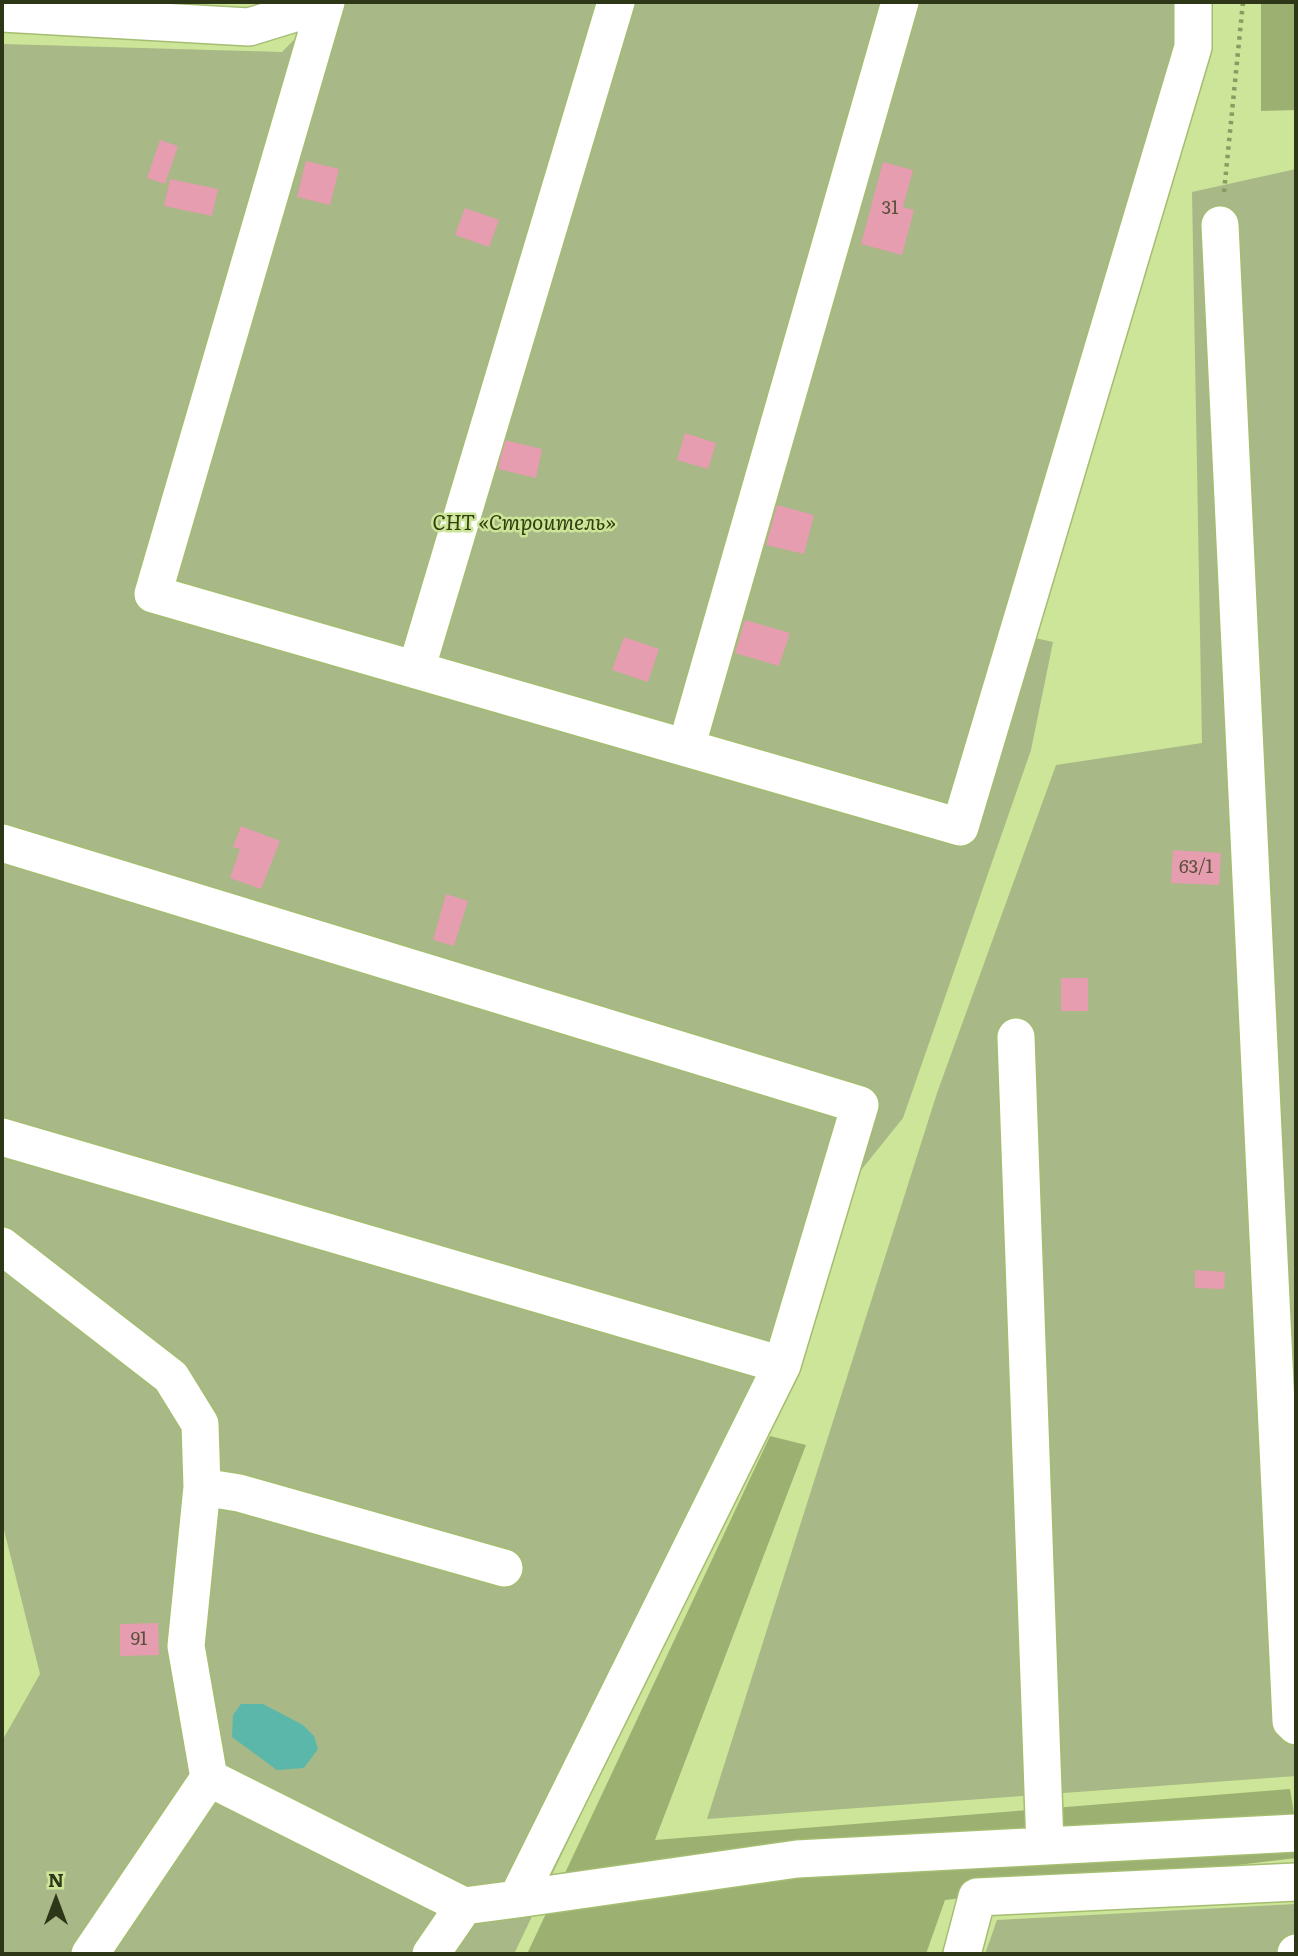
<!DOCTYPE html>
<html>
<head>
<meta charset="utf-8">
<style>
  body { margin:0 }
  #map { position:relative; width:1298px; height:1956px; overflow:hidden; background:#cce598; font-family:Literata,serif }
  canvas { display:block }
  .frame { position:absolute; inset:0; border:4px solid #2d3617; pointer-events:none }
  .north { position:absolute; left:21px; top:1865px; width:70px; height:70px; -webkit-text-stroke:5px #cce598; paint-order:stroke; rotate:0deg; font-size:19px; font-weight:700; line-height:28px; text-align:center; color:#2d3617 }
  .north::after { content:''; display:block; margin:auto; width:24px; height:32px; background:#2d3617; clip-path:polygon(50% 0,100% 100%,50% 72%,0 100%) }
</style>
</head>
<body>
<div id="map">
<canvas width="1298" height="1956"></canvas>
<div class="frame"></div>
<div class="north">N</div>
</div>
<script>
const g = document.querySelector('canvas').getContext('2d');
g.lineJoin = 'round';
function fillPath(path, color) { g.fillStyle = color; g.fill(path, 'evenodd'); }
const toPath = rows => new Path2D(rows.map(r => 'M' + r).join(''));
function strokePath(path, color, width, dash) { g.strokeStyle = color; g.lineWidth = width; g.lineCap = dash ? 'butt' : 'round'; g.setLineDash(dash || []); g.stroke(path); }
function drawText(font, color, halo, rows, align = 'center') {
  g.font = font + ' Literata,serif'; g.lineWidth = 5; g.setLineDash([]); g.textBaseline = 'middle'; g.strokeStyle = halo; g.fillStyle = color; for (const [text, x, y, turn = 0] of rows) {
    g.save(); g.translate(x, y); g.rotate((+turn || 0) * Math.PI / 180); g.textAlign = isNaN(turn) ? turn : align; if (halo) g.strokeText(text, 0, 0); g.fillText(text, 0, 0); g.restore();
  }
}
fillPath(toPath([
  [331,2,1191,2,1035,638,1053,642,1031,750,903,1118,849,1185,790,1378,514,1954,2,1954,2,1741,40,1674,2,1522,2,44,282,52],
  [1296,169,1296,1776,707,1819,937,1093,1056,765,1202,743,1192,192],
  [1296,1904,1296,1954,985,1954,997,1920]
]), '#a8b887');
fillPath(toPath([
  [1261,2,1296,2,1296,110,1261,111],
  [770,1436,806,1445,655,1840,1290,1789,1296,1827,1296,1858,945,1900,926,1954,527,1954]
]), '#9cb171');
fillPath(toPath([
  [241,1704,263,1704,303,1725,314,1736,318,1749,304,1768,277,1770,232,1737,233,1715]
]), '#5bb7aa');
fillPath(toPath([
  [160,140,178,146,165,184,147,178],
  [306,161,339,169,330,205,297,197],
  [883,162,913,170,903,207,914,210,902,255,861,244],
  [170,179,218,189,212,216,164,206],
  [465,208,499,220,489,247,455,235],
  [685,433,716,443,708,469,677,460],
  [504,440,542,449,536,478,498,469],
  [777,505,814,515,804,554,766,545],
  [745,620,790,633,779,666,735,653],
  [624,637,659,649,648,682,612,670],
  [241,826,280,841,261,889,230,878,240,849,233,847],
  [1173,850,1221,853,1219,885,1171,883],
  [446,894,468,901,454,946,433,940],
  [1061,978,1088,978,1088,1011,1061,1011],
  [1195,1270,1225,1272,1224,1289,1195,1288],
  [158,1623,159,1655,120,1656,120,1624]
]), '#e69daf');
const minor = toPath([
  [326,2,153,594,960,827,1193,47,1193,2],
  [2,13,249,27,324,4],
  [1220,225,1291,1721,1296,1726],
  [416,670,616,2],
  [686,748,900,2],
  [2,843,860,1105,782,1365,517,1899,464,1906,209,1778],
  [1016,1037,1045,1846],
  [2,1137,782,1365],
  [2,1246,171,1377,200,1424,202,1487,186,1646,209,1778,90,1954],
  [202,1487,239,1493,504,1568],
  [517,1899,797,1859,1296,1833],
  [431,1954,464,1906],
  [962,1954,977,1897,1296,1882],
  [1296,1954,1296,1953]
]);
strokePath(minor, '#a5bd71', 40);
strokePath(toPath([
  [1224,192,1243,2]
]), '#899b62', 4.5, [3.5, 5]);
strokePath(minor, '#fff', 37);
drawText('18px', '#5b503d', null, [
  ["31",890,209],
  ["63/1",1196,868],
  ["91",139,1640]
]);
drawText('italic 21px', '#333f0f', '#cce598', [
  ["СНТ «Строитель»",524,524]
]);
</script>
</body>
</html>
